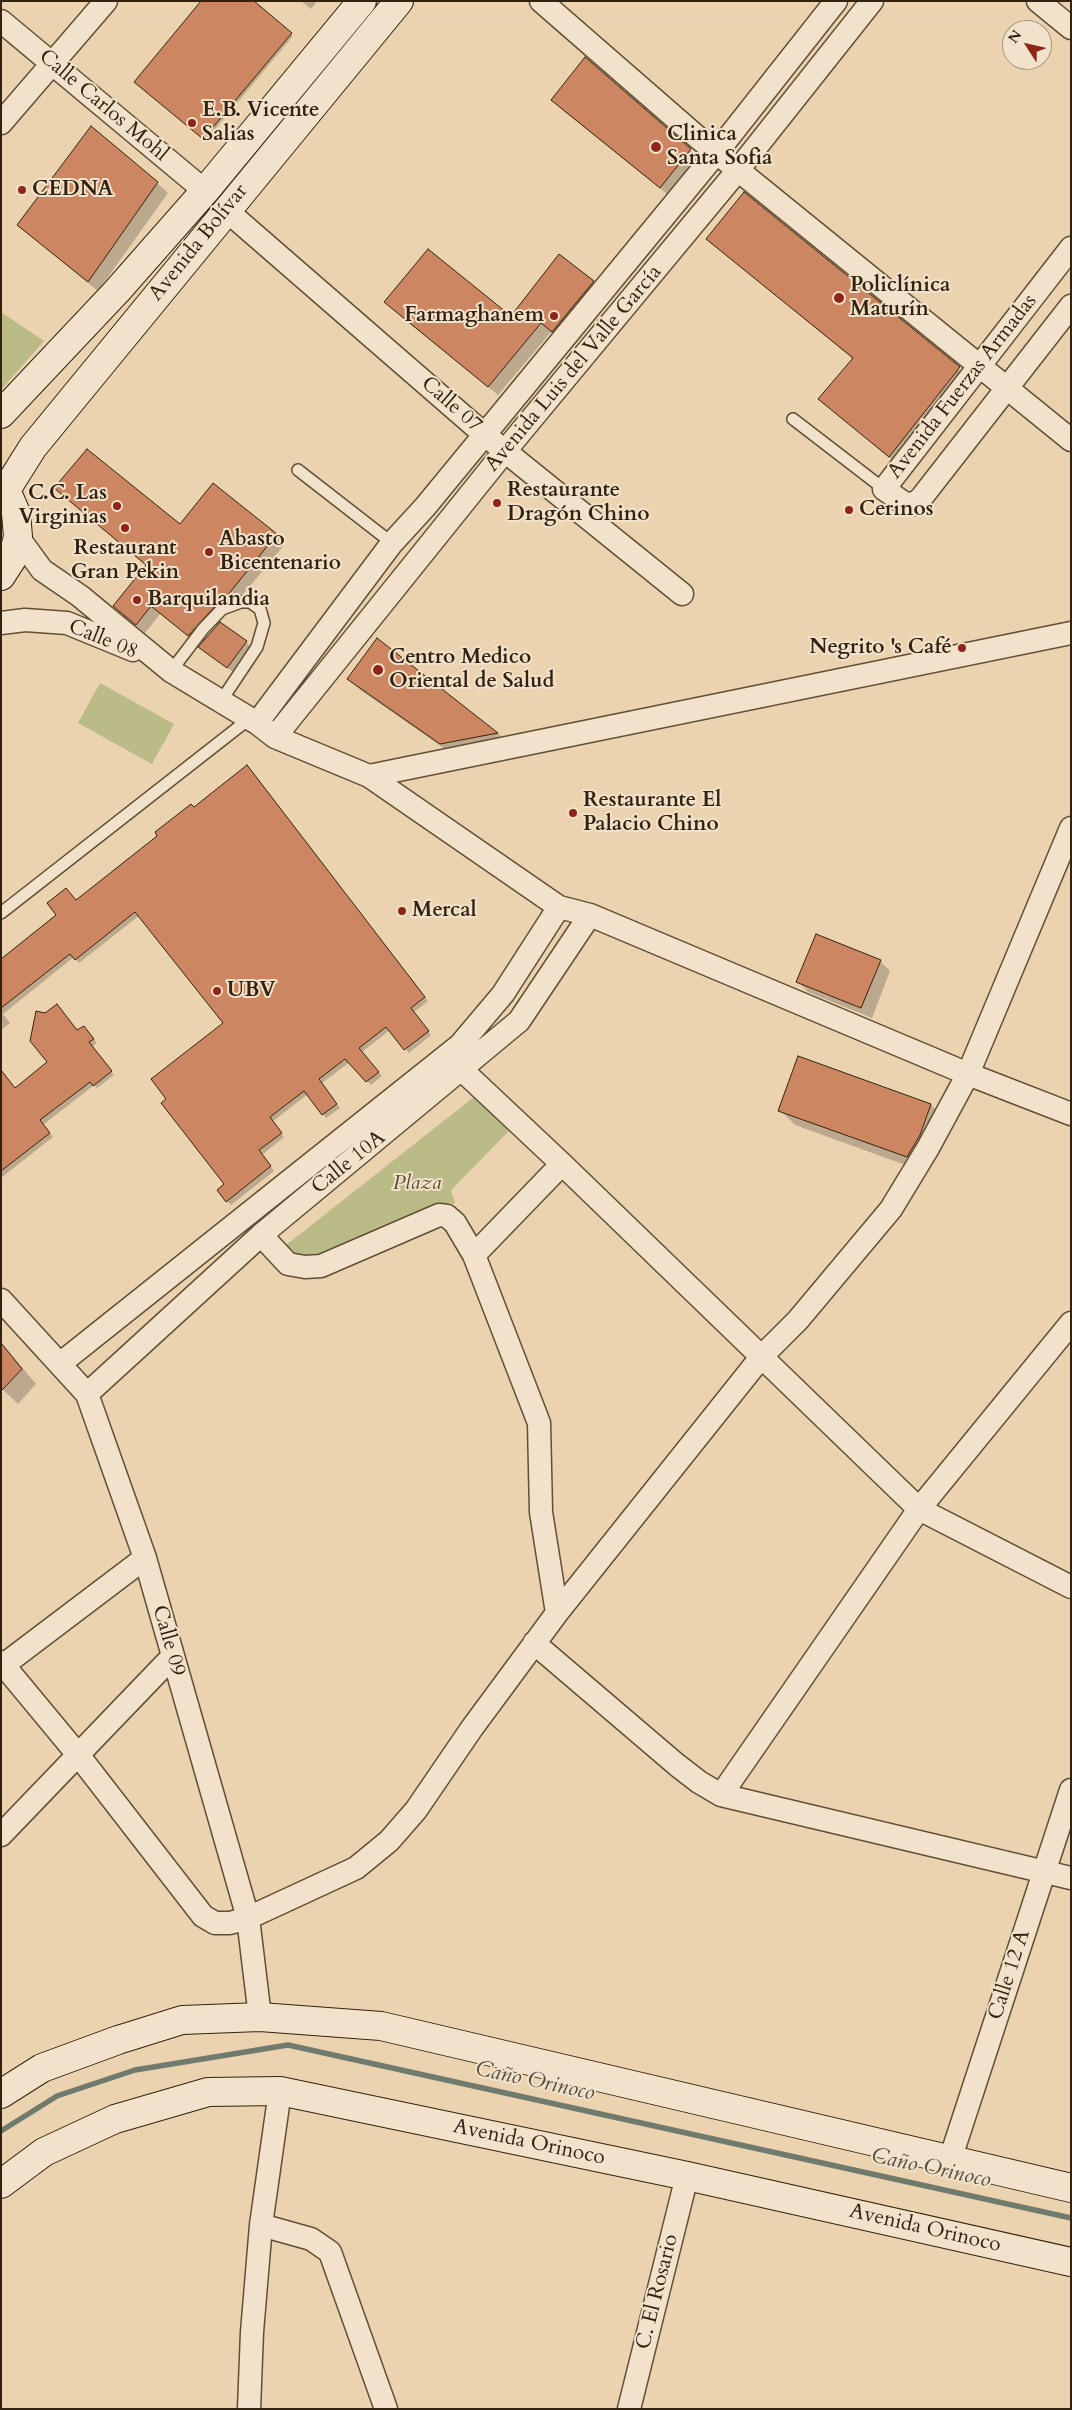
<!DOCTYPE html>
<html>
<head>
<meta charset="utf-8">
<style>
  body { margin:0 }
  #map { position:relative; width:1072px; height:2410px; overflow:hidden; background:#ebd3af; font-family:Cardo,serif }
  canvas { display:block }
  .frame { position:absolute; inset:0; border:2px solid #33220f; pointer-events:none }
  .north { position:absolute; left:1002px; top:20px; width:50px; height:50px; box-sizing:border-box; background:#f2e2cb; border:1px solid #a69580; border-radius:50%; rotate:305deg; font-size:14px; font-weight:700; line-height:20px; text-align:center; color:#33220f }
  .north::after { content:''; display:block; margin:auto; width:18px; height:22px; background:#8f2418; clip-path:polygon(50% 0,100% 100%,50% 72%,0 100%) }
</style>
</head>
<body>
<div id="map">
<canvas width="1072" height="2410"></canvas>
<div class="frame"></div>
<div class="north">N</div>
</div>
<script>
const g = document.querySelector('canvas').getContext('2d');
g.lineJoin = 'round';
function fillPath(path, color) { g.fillStyle = color; g.fill(path, 'evenodd'); }
const toPath = rows => new Path2D(rows.map(r => 'M' + r).join(''));
function strokePath(path, color, width, dash) { g.strokeStyle = color; g.lineWidth = width; g.lineCap = dash ? 'butt' : 'round'; g.setLineDash(dash || []); g.stroke(path); }
function drawText(font, color, halo, rows, align = 'center') {
  g.font = font + ' Cardo,serif'; g.lineWidth = 4; g.setLineDash([]); g.textBaseline = 'middle'; g.strokeStyle = halo; g.fillStyle = color; for (const [text, x, y, turn = 0] of rows) {
    g.save(); g.translate(x, y); g.rotate((+turn || 0) * Math.PI / 180); g.textAlign = isNaN(turn) ? turn : align; if (halo) g.strokeText(text, 0, 0); g.fillText(text, 0, 0); g.restore();
  }
}
fillPath(toPath([
  [1,312,44,341,1,390],
  [100,683,174,724,152,764,78,723],
  [474,1097,509,1131,451,1190,455,1203,324,1261,305,1260,281,1249]
]), '#bb8');
fillPath(toPath([
  [252,1,293,36,206,140,138,84],
  [301,1,317,1,311,9],
  [585,59,698,157,667,194,559,107],
  [157,183,168,193,98,291,19,225],
  [744,194,969,378,899,466,820,399,853,359,708,239],
  [593,282,603,291,562,340,551,332,498,395,395,311,511,318],
  [56,488,180,526,276,535,285,544,231,609,225,612,198,644,160,614,145,633,114,606,147,566],
  [377,640,498,733,507,743,452,754,359,689,348,679],
  [246,642,251,647,233,672,200,647],
  [251,770,428,1001,413,1013,431,1035,409,1053,390,1030,362,1052,382,1076,371,1085,350,1062,322,1083,340,1108,326,1118,308,1094,272,1122,284,1137,262,1155,274,1171,231,1205,227,1201,225,1185,168,1099,224,1023,140,915,79,963,74,957,3,1014,10,1023,1,1030,1,960,194,808],
  [880,961,890,971,872,1018,808,992,798,982],
  [87,1031,97,1043,92,1047,114,1075,97,1088,94,1085,43,1125,53,1137,1,1178,1,1071,15,1089,49,1063,78,1032],
  [799,1057,931,1105,946,1120,922,1171,795,1125,780,1110],
  [1,1342,36,1384,18,1404,1,1388]
]), '#0003');
strokePath(toPath([
  [1,2131,57,2096,135,2070,288,2045,1071,2218]
]), '#707b6e', 5.5);
const building = toPath([
  [201,1,254,1,292,33,203,139,134,82,201,1],
  [585,57,691,149,660,188,551,100,585,57],
  [91,126,158,182,88,282,17,225,91,126],
  [744,192,960,367,889,457,818,399,853,358,706,239,744,192],
  [428,249,511,316,559,254,594,281,552,332,541,323,488,387,384,302,428,249],
  [87,449,180,524,213,483,277,534,223,601,217,604,188,636,151,606,136,625,113,606,146,565,54,488,87,449],
  [220,622,247,641,227,668,198,647,220,622],
  [377,638,498,733,440,744,347,679,377,638],
  [247,765,425,997,411,1008,429,1031,404,1050,386,1027,359,1048,379,1072,366,1082,345,1059,319,1079,337,1104,322,1115,304,1091,270,1117,282,1133,259,1150,271,1166,226,1202,217,1190,224,1184,161,1103,166,1099,151,1079,223,1023,135,912,75,960,70,954,1,1008,1,959,56,915,47,903,66,888,76,900,157,836,155,832,191,804,194,807,247,765],
  [816,934,881,960,861,1008,796,982,816,934],
  [57,1004,77,1030,84,1026,94,1039,89,1042,112,1071,93,1086,90,1082,40,1120,50,1133,1,1171,1,1070,15,1088,47,1062,30,1041,36,1011,45,1013,57,1004],
  [798,1056,931,1104,920,1135,907,1157,778,1111,798,1056],
  [1,1343,22,1369,1,1391,1,1343]
]);
fillPath(building, '#cc8762');
strokePath(building, '#33220f', 1);
const lane = toPath([
  [793,419,884,489],
  [298,470,392,543],
  [171,671,203,629,222,609,241,602,250,602,260,609,264,623,257,647,221,701],
  [1,913,249,719]
]);
const street = toPath([
  [541,1,696,136,1071,440],
  [1038,1,1071,28],
  [1,21,205,191],
  [1,123,106,1],
  [226,210,485,435,682,594],
  [1071,248,884,489,904,503,915,504,922,497,1071,306],
  [18,537,42,570,80,596,171,671,257,723,275,737,369,776,559,907,590,915,968,1074,1071,1114],
  [1,623,25,620,67,623,133,650],
  [257,723,392,543,425,507,717,152,836,1],
  [275,737,505,451,738,170,872,1],
  [369,776,1071,633],
  [462,1070,562,1164,919,1509,1071,1587],
  [261,1235,288,1264,305,1267,321,1266,439,1215,447,1216,455,1223,474,1255,539,1423,541,1512,557,1613],
  [474,1255,562,1164],
  [1,1300,87,1394,145,1558,248,1918,260,2017],
  [61,1363,460,1045,503,994,559,907],
  [87,1394,261,1235,519,1021,590,915],
  [534,1643,677,1765,699,1782,721,1795,1071,1878],
  [1,1662,79,1756,203,1916,215,1923,230,1923,248,1918,356,1868,389,1841,416,1810,472,1728,557,1613,762,1356,798,1320,891,1209,928,1148,968,1074,1071,828],
  [1,1667,145,1558],
  [721,1795,919,1509,1071,1323],
  [1,1835,172,1657],
  [950,2160,1071,1790],
  [261,2225,311,2239,330,2252,386,2409],
  [249,2409,252,2332,261,2225,280,2091],
  [629,2409,687,2176]
]);
const secondary = toPath([
  [1,414,117,291,205,191,362,1],
  [1,485,6,490,16,513,18,537,12,559,1,576],
  [6,490,33,447,399,1],
  [1,2094,42,2068,118,2040,182,2020,260,2017,381,2026,1071,2188],
  [1,2184,44,2152,115,2119,208,2092,280,2091,687,2176,1071,2262]
]);
strokePath(lane, '#614e37', 14);
strokePath(street, '#614e37', 25);
strokePath(secondary, '#33220f', 30);
strokePath(lane, '#f2e2cb', 11);
strokePath(street, '#f2e2cb', 22);
strokePath(secondary, '#f2e2cb', 28);
for (const [x, y, r, color] of [
  [192,123,5,"#8f2418"],
  [656,147,6,"#8f2418"],
  [22,190,5,"#8f2418"],
  [839,298,6,"#8f2418"],
  [554,316,5,"#8f2418"],
  [497,503,5,"#8f2418"],
  [117,506,5,"#8f2418"],
  [849,510,5,"#8f2418"],
  [125,528,5,"#8f2418"],
  [209,552,5,"#8f2418"],
  [137,600,5,"#8f2418"],
  [962,648,5,"#8f2418"],
  [378,670,6,"#8f2418"],
  [573,813,5,"#8f2418"],
  [402,911,5,"#8f2418"],
  [217,991,5,"#8f2418"]
]) { const dot = new Path2D(); dot.arc(x, y, r, 0, 2 * Math.PI); g.fillStyle = color; g.fill(dot); strokePath(dot, '#f2e2cb', 2); }
drawText('21px', '#33220f', '#f2e2cb', [
  ["Calle Carlos Mohl",103,106,40],
  ["Avenida Bolívar",199,243,-51],
  ["Avenida Luis del Valle García",574,369,-50],
  ["Avenida Fuerzas Armadas",963,387,-52],
  ["Calle 07",451,405,41],
  ["Calle 08",103,640,22],
  ["Calle 10A",349,1163,-39],
  ["Calle 09",168,1641,74],
  ["Calle 12 A",1010,1975,-72],
  ["Avenida Orinoco",529,2143,12],
  ["Avenida Orinoco",925,2229,13],
  ["C. El Rosario",658,2292,-76]
]);
drawText('bold 21px', '#33220f', '#f2e2cb', [
  ["E.B. Vicente",202,111],
  ["Salias",202,135],
  ["Clinica",667,135],
  ["Santa Sofia",667,159],
  ["CEDNA",32,190],
  ["Policlínica",850,286],
  ["Maturín",850,310],
  ["Farmaghanem",544,316,"right"],
  ["Restaurante",507,491],
  ["Dragón Chino",507,515],
  ["C.C. Las",107,494,"right"],
  ["Virginias",107,518,"right"],
  ["Cerinos",859,510],
  ["Abasto",219,540],
  ["Bicentenario",219,564],
  ["Restaurant",125,549,"center"],
  ["Gran Pekin",125,573,"center"],
  ["Barquilandia",147,600],
  ["Negrito 's Café",952,648,"right"],
  ["Centro Medico",389,658],
  ["Oriental de Salud",389,682],
  ["Restaurante El",583,801],
  ["Palacio Chino",583,825],
  ["Mercal",412,911],
  ["UBV",227,991]
], 'left');
drawText('italic 21px', '#55482d', '#f2e2cb', [
  ["Plaza",417,1184]
]);
drawText('italic 22px', '#514f3e', '#f2e2cb', [
  ["Caño Orinoco",535,2082,12],
  ["Caño Orinoco",931,2169,12]
]);
</script>
</body>
</html>
